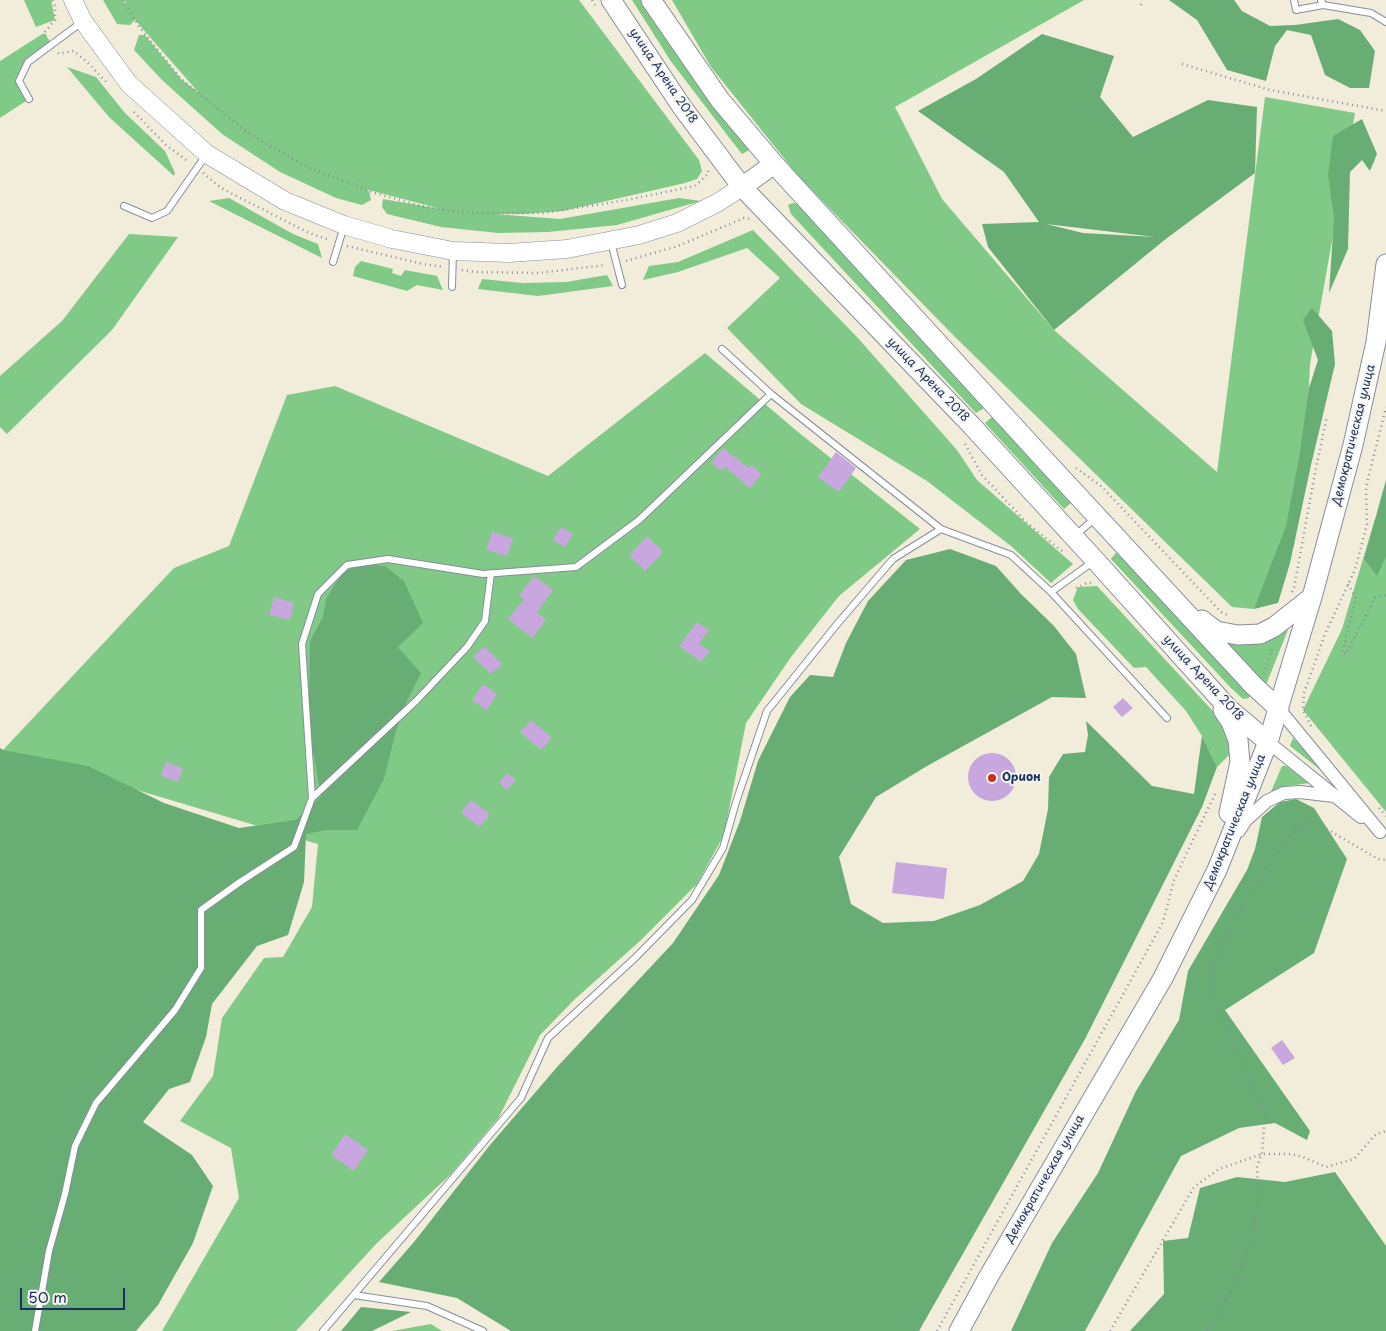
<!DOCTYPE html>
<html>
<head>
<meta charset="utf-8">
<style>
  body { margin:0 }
  #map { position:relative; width:1386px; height:1331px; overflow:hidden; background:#f2ecda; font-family:"Playpen Sans",sans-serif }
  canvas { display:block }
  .scale { position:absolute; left:20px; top:1288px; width:105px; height:22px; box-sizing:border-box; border:2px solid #1b2f5e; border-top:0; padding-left:6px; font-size:15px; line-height:18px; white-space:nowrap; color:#1b2f5e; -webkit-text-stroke:4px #f6f6f2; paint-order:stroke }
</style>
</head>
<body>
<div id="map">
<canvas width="1386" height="1331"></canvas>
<div class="scale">50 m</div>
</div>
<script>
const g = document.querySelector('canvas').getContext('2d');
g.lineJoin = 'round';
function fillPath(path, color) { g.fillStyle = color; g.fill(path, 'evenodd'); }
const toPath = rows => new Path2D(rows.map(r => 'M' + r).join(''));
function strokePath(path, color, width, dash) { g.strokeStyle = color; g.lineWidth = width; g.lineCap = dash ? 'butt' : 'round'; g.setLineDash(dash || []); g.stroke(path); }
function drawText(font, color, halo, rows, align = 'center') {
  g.font = font + ' "Playpen Sans",sans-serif'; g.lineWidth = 4; g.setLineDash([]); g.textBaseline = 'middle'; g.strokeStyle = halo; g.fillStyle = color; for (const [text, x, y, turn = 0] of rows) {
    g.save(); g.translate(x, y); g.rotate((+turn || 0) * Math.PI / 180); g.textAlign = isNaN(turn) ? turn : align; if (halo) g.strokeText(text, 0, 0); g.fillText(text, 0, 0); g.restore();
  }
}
fillPath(toPath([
  [24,0,51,0,55,20,36,27],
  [103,0,123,0,127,7,124,0,579,0,699,160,702,171,697,179,685,183,563,211,523,214,495,214,560,219,679,198,701,201,617,225,548,232,498,233,441,227,387,214,382,207,383,199,441,209,365,189,369,191,371,200,362,205,336,198,280,172,222,134,162,80,134,50,139,35,145,35,181,79,199,93,135,20,130,25,117,24],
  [632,0,646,0,751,149,742,154,731,140,670,60],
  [672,0,1084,0,895,107,942,199,1054,330,1217,472,1265,97,1355,113,1310,364,1306,448,1294,546,1254,609,1232,607,956,338,799,177,711,67],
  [44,33,52,44,28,62,19,81,29,99,0,118,0,61],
  [67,67,96,77,125,113,165,151,175,173,174,176,109,117],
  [229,198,293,234,318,244,322,258,209,201],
  [793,203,800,205,984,408,976,413,791,214,788,205],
  [753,230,857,337,957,450,977,480,1073,564,1051,583,1011,546,927,481,801,404,727,328,780,278,747,248,678,272,643,280,649,266,678,262],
  [129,234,178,237,112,330,7,434,0,427,0,376,62,321],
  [361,261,393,269,392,273,401,276,405,270,437,276,443,290,417,285,407,291,353,276,355,267],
  [607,275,613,286,538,296,478,289,482,279,522,283,566,282],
  [705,353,798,432,920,529,839,596,791,657,746,723,724,835,697,884,641,940,574,1000,540,1035,499,1117,451,1174,377,1243,296,1331,162,1331,239,1198,231,1148,180,1121,213,1076,222,1018,264,958,283,957,312,907,318,844,3,750,174,568,229,546,287,395,335,386,548,476],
  [992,417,1072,502,1064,509,985,423],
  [1375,519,1386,526,1386,812,1303,710,1342,629],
  [1118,550,1250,692,1249,698,1243,699,1231,688,1111,559],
  [1097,586,1222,721,1232,735,1231,753,1217,767,1202,736,1186,711,1146,667,1134,668,1078,609,1073,600,1078,587],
  [1291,622,1266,685,1222,636],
  [1293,738,1332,779,1290,746],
  [1282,766,1286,766,1310,783,1287,786,1270,794],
  [431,1324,442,1331,392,1331]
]), '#80c986');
fillPath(toPath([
  [1169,0,1234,0,1242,11,1270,26,1295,25,1338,19,1360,30,1375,51,1369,88,1350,88,1325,75,1311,35,1287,30,1275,46,1266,81,1227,70,1197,20],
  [1042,34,1114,56,1100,97,1133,137,1208,100,1257,107,1255,173,1167,238,1054,330,988,247,982,224,1039,222,1004,172,918,111,976,79],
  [1046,224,1155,237,1083,233],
  [1362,119,1377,154,1370,171,1362,160,1350,172,1348,249,1329,293,1334,218,1328,175,1333,136],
  [1312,308,1332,331,1335,364,1311,465,1290,563,1278,603,1254,609,1286,526,1299,458,1309,388,1318,360,1303,320],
  [1386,480,1386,556,1377,576,1364,559],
  [950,549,996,566,1021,594,1054,626,1076,654,1086,698,1052,697,927,766,876,797,839,857,851,904,883,923,934,921,980,905,1023,881,1039,854,1048,809,1049,777,1063,754,1085,752,1088,735,1086,721,1152,786,1194,794,1202,736,1217,767,1202,807,1085,1039,919,1331,511,1331,457,1298,379,1282,414,1242,490,1145,558,1066,673,943,719,875,740,821,758,761,790,697,810,675,833,677,846,643,868,601,906,560],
  [360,564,385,566,404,581,423,623,398,647,421,673,407,701,396,731,384,779,357,830,327,830,306,834,304,882,288,935,257,946,212,1004,206,1037,190,1082,169,1089,143,1122,192,1155,213,1186,193,1243,158,1305,136,1331,0,1331,0,748,3,750,88,766,164,803,239,828,296,820,321,796,312,745,309,700,310,641,323,617,326,599,342,573],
  [1296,799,1314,808,1347,859,1314,953,1225,1010,1310,1131,1307,1140,1275,1123,1239,1128,1181,1156,1085,1331,1011,1331,1052,1243,1098,1173,1136,1091,1179,1020,1188,971,1247,870,1255,849,1262,817,1280,802],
  [1335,1172,1386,1246,1386,1331,1130,1331,1164,1294,1163,1241,1188,1238,1200,1188,1237,1177,1285,1182],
  [361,1307,411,1312,372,1331,341,1331]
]), '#68ad73');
fillPath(toPath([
  [723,448,749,468,751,465,762,474,750,488,725,467,722,471,711,463],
  [836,452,856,468,839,492,818,477],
  [561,527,573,534,565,547,553,540],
  [492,532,513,538,507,556,486,550],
  [647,536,663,552,645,571,629,555],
  [534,576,553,590,537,612,546,620,532,638,508,619,524,599,519,596],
  [274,597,294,603,290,620,269,615],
  [697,622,709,630,699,644,710,651,701,662,679,646],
  [484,646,502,664,491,674,473,657],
  [483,684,497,694,487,710,472,700],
  [1123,698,1133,708,1122,717,1113,707],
  [531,720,552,738,541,750,520,732],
  '968 777a24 24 0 1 1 48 0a24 24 0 1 1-48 0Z',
  [166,762,183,768,178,782,161,776],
  [507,773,516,780,507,790,499,783],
  [471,800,490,814,480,827,461,813],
  [896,862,947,868,944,899,892,893],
  [1282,1040,1295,1058,1283,1065,1271,1048],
  [345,1134,368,1150,354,1171,331,1155]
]), '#c8a6de');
const lane = toPath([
  [1294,0,1296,10,1323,5],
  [1321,0,1323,5,1371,13,1386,22],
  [29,99,19,81,28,62,82,22],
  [124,206,152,218,167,211,206,155],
  [611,242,622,285],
  [333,262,344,226],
  [452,287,453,252],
  [722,349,771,394],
  [941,529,1011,555,1051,592,1167,718],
  [1075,536,1095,518],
  [1051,592,1094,561],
  [312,798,416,701,467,647,485,621,491,573],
  [354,1295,427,1306,483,1331],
  [35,1331,49,1251,65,1194,75,1146,96,1103,175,1010,201,968,201,910,240,882,294,847,312,798,302,644,318,594,347,565,388,559,483,574,576,567,639,520,771,394,941,529,893,559,838,623,767,711,736,802,723,848,692,900,635,958,548,1038,521,1098,323,1331]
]);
const street = toPath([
  [1279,709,1380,832],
  [1268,742,1361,817],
  [1239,831,1246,820,1267,801,1284,793,1300,792,1334,796]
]);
const secondary = toPath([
  [73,0,83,21,129,84,207,154,285,201,344,225,392,239,453,251,509,253,567,249,639,235,677,223,717,203,742,187]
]);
const primary = toPath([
  [611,0,682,107,742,187,972,426,1095,560,1229,709,1268,742],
  [651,0,720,100,774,164,1042,457,1253,685,1279,709],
  [742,187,774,164],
  [1202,620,1216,631,1238,635,1260,634,1274,627,1312,597],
  [1223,710,1231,722,1238,740,1240,762,1229,813],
  [959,1331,989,1276,1163,978,1217,870,1268,742,1312,597,1353,445,1376,342,1386,264]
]);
strokePath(lane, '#868e9c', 8);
strokePath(street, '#868e9c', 14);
strokePath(secondary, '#868e9c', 19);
strokePath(primary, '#868e9c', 21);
strokePath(toPath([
  [123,0,138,25,181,79,248,133,309,168,375,193,421,206,464,213,543,213,627,200,695,186,708,174,708,169],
  [592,0,595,5],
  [1141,5,1142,0],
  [46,36,44,33,55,20,55,6,52,0],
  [58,53,59,54,74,51,89,64,108,84],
  [1182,64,1270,90,1386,111],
  [134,112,166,145,189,162],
  [203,173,221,188,309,233,330,240],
  [347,246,423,264,444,267],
  [626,261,678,246,744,218,750,219],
  [462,270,476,272,538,273,606,265],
  [965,444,982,475,1026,522,1063,552],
  [1076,468,1101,486,1221,612,1230,616],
  [1348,584,1356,598,1342,653,1346,654,1375,598,1386,595],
  [1076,588,1087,583,1094,583],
  [1292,592,1294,588,1315,473,1327,416],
  [1264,674,1273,646],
  [1311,726,1303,710,1304,693,1325,634,1355,570,1367,524,1366,487,1386,407],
  [1379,808,1386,816],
  [937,1331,1163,922,1174,880,1215,794],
  [1110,1331,1194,1187,1219,1169,1262,1154,1291,1154,1303,1157,1326,1167,1354,1159,1376,1134,1386,1131],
  [1207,1331,1235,1285,1245,1257,1259,1205,1257,1166,1262,1154,1265,1115,1232,1037,1215,1003,1211,975,1218,953,1225,937,1266,868,1295,828,1313,821,1378,859,1386,860]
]), '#868e9c', 2.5, [1, 4]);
strokePath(lane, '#fff', 6);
strokePath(street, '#fff', 12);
strokePath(secondary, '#fff', 18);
strokePath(primary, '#fff', 19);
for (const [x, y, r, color] of [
  [992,778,5,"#c8321e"]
]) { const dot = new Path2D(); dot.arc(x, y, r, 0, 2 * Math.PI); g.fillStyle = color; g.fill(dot); strokePath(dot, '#f6f6f2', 2); }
drawText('12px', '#1b2f5e', '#f6f6f2', [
  ["улица Арена 2018",663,76,56],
  ["улица Арена 2018",928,380,46],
  ["Демократическая улица",1354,435,-76],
  ["улица Арена 2018",1203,678,47],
  ["Демократическая улица",1235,822,-68],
  ["Демократическая улица",1045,1179,-60]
]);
drawText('bold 12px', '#1b2f5e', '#f6f6f2', [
  ["Орион",1002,778]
], 'left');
</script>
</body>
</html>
